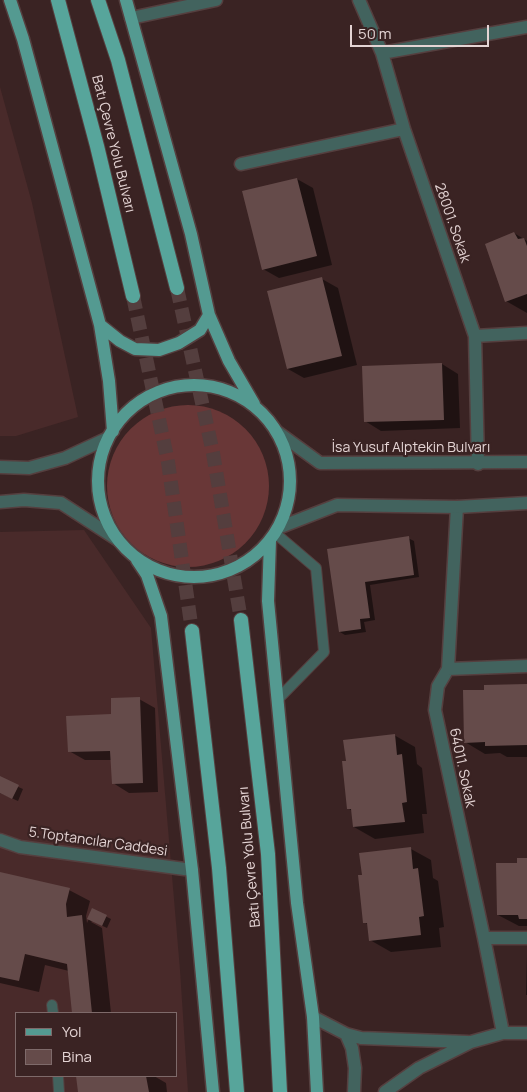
<!DOCTYPE html>
<html>
<head>
<meta charset="utf-8">
<style>
  body { margin:0 }
  #map { position:relative; width:527px; height:1092px; overflow:hidden; background:#3a2323; font-family:Manrope,sans-serif }
  canvas { display:block }
  .legend { position:absolute; left:15px; top:1012px; width:162px; height:65px; box-sizing:border-box; background:#3a2323; border:1px solid #7e6a6a; margin:0; padding:6px 9px; list-style:none; font-size:15px; color:#e4d4d4 }
  .legend li { display:flex; align-items:center; gap:10px; height:25px }
  .legend b { width:25px; border:1px solid #7e6a6a }
  .scale { position:absolute; left:350px; top:25px; width:139px; height:22px; box-sizing:border-box; border:2px solid #e4d4d4; border-top:0; padding-left:6px; font-size:15px; line-height:18px; white-space:nowrap; color:#e4d4d4; -webkit-text-stroke:4px #3a2323; paint-order:stroke }
</style>
</head>
<body>
<div id="map">
<canvas width="527" height="1092"></canvas>
<ul class="legend">
<li><b style="height:6px;background:#549a91"></b>Yol</li>
<li><b style="height:14px;background:#654b4a"></b>Bina</li>
</ul>
<div class="scale">50 m</div>
</div>
<script>
const g = document.querySelector('canvas').getContext('2d');
g.lineJoin = 'round';
function fillPath(path, color) { g.fillStyle = color; g.fill(path, 'evenodd'); }
const toPath = rows => new Path2D(rows.map(r => 'M' + r).join(''));
function strokePath(path, color, width, dash) { g.strokeStyle = color; g.lineWidth = width; g.lineCap = dash ? 'butt' : 'round'; g.setLineDash(dash || []); g.stroke(path); }
function drawText(font, color, halo, rows, align = 'center') {
  g.font = font + ' Manrope,sans-serif'; g.lineWidth = 4.5; g.setLineDash([]); g.textBaseline = 'middle'; g.strokeStyle = halo; g.fillStyle = color; for (const [text, x, y, turn = 0] of rows) {
    g.save(); g.translate(x, y); g.rotate((+turn || 0) * Math.PI / 180); g.textAlign = isNaN(turn) ? turn : align; if (halo) g.strokeText(text, 0, 0); g.fillText(text, 0, 0); g.restore();
  }
}
fillPath(toPath([
  [0,87,32,203,78,417,16,436,0,436],
  [84,530,151,628,180,970,188,1092,0,1092,0,532],
  [16,1013,176,1013,176,1076,16,1076]
]), '#492a2a');
fillPath(toPath([
  '107 486a81 81 0 1 1 162 0a81 81 0 1 1-162 0Z'
]), '#693737');
fillPath(toPath([
  [297,179,313,188,332,265,279,278,263,269],
  [514,233,527,241,527,313,506,301],
  [322,279,338,288,357,365,304,378,288,369],
  [442,364,458,374,460,428,381,431,365,421,363,367],
  [408,538,414,541,419,577,370,585,375,620,364,622,366,632,345,635,340,632,328,550],
  [527,685,527,757,507,757,500,753,485,754,465,742,485,691],
  [139,699,155,708,158,792,129,793,113,783,112,760,85,760,69,751],
  [394,735,415,747,417,764,422,768,427,814,422,814,424,833,375,839,354,827,352,811,348,808,347,762],
  [0,779,23,789,18,801,0,793],
  [411,849,431,860,433,878,438,881,444,927,439,928,441,947,391,952,370,940,369,925,364,922,363,876],
  [527,859,527,926,519,926,498,915,519,864],
  [0,874,69,890,90,901,86,916,87,923,93,910,111,919,107,928,92,921,91,922,102,928,111,1013,74,1013,69,971,45,965,39,992,0,983],
  [527,955,527,995,526,995],
  [77,1076,154,1076,166,1083,167,1092,79,1092]
]), '#0007');
fillPath(toPath([
  [297,178,317,256,262,270,242,191],
  [514,232,518,239,524,238,527,246,527,294,505,302,485,244],
  [322,277,342,356,287,369,267,291],
  [442,363,444,420,364,422,362,366],
  [409,536,414,575,365,582,370,618,360,619,361,629,339,632,327,549],
  [527,684,527,745,485,746,485,742,464,743,463,690,484,690,484,685],
  [140,697,143,783,112,784,110,751,68,752,66,716,111,714,111,698],
  [395,734,397,755,402,754,407,802,402,803,405,822,353,827,351,809,347,809,342,761,346,761,343,740],
  [0,776,19,785,12,799,0,793],
  [411,847,413,869,418,868,424,916,419,917,421,935,369,941,367,923,363,923,358,875,362,875,359,853],
  [517,858,527,858,527,919,519,919,518,915,497,915,496,863,517,863],
  [0,872,70,888,66,904,67,917,82,915,92,1013,72,1013,67,964,25,954,19,981,0,977],
  [92,908,107,915,102,926,87,919],
  [76,1076,146,1076,149,1092,78,1092]
]), '#654b4a');
strokePath(toPath([
  [177,288,213,453,241,620],
  [133,296,168,462,192,631]
]), '#543e3e', 14, [14, 7]);
const service = toPath([
  [275,533,316,568,324,652,279,698],
  [52,1005,53,1013],
  [58,1076,59,1092]
]);
const minor = toPath([
  [359,0,382,53,404,129,475,336,478,464],
  [131,18,216,0],
  [382,53,527,27],
  [241,164,404,129],
  [475,336,527,333],
  [457,507,448,669,438,686,435,710,484,938,503,1033],
  [448,669,527,666],
  [0,840,20,847,192,870],
  [484,938,527,938],
  [313,1017,346,1034,352,1048,355,1068,354,1092],
  [346,1034,361,1038,468,1042],
  [385,1092,419,1068,471,1042,503,1033,527,1033]
]);
const tertiary = toPath([
  [276,431,320,463,527,462],
  [0,467,29,468,65,458,108,438],
  [0,502,24,500,61,503,118,540],
  [278,528,337,505,457,507,527,503]
]);
const primary = toPath([
  [10,0,23,39,100,325,109,381,113,431],
  [126,0,191,234,209,315,229,361,254,404],
  [100,325,120,341,135,349,159,350,179,343,200,330,209,315],
  '98 481a96 96 0 1 1 192 0a96 96 0 1 1-192 0Z',
  [270,540,268,601,297,903,313,1017,317,1092],
  [137,560,147,575,161,616,192,870,213,1092]
]);
const trunk = toPath([
  [58,0,97,146,133,296],
  [98,0,118,60,177,288],
  [241,620,268,854,280,1092],
  [192,631,219,868,237,1092]
]);
strokePath(service, '#553f3f', 12);
strokePath(minor, '#553f3f', 15);
strokePath(tertiary, '#553f3f', 15);
strokePath(primary, '#553f3f', 15);
strokePath(trunk, '#553f3f', 16);
strokePath(service, '#42635e', 10);
strokePath(minor, '#42635e', 12);
strokePath(tertiary, '#42635e', 12);
strokePath(primary, '#549a91', 12);
strokePath(trunk, '#57a59b', 14);
drawText('14px', '#e4d4d4', '#3a2323', [
  ["Batı Çevre Yolu Bulvarı",113,144,76],
  ["28001. Sokak",452,223,71],
  ["İsa Yusuf Alptekin Bulvarı",411,448],
  ["64011. Sokak",462,768,78],
  ["5.Toptancılar Caddesi",98,842,8],
  ["Batı Çevre Yolu Bulvarı",250,857,-95]
]);
</script>
</body>
</html>
